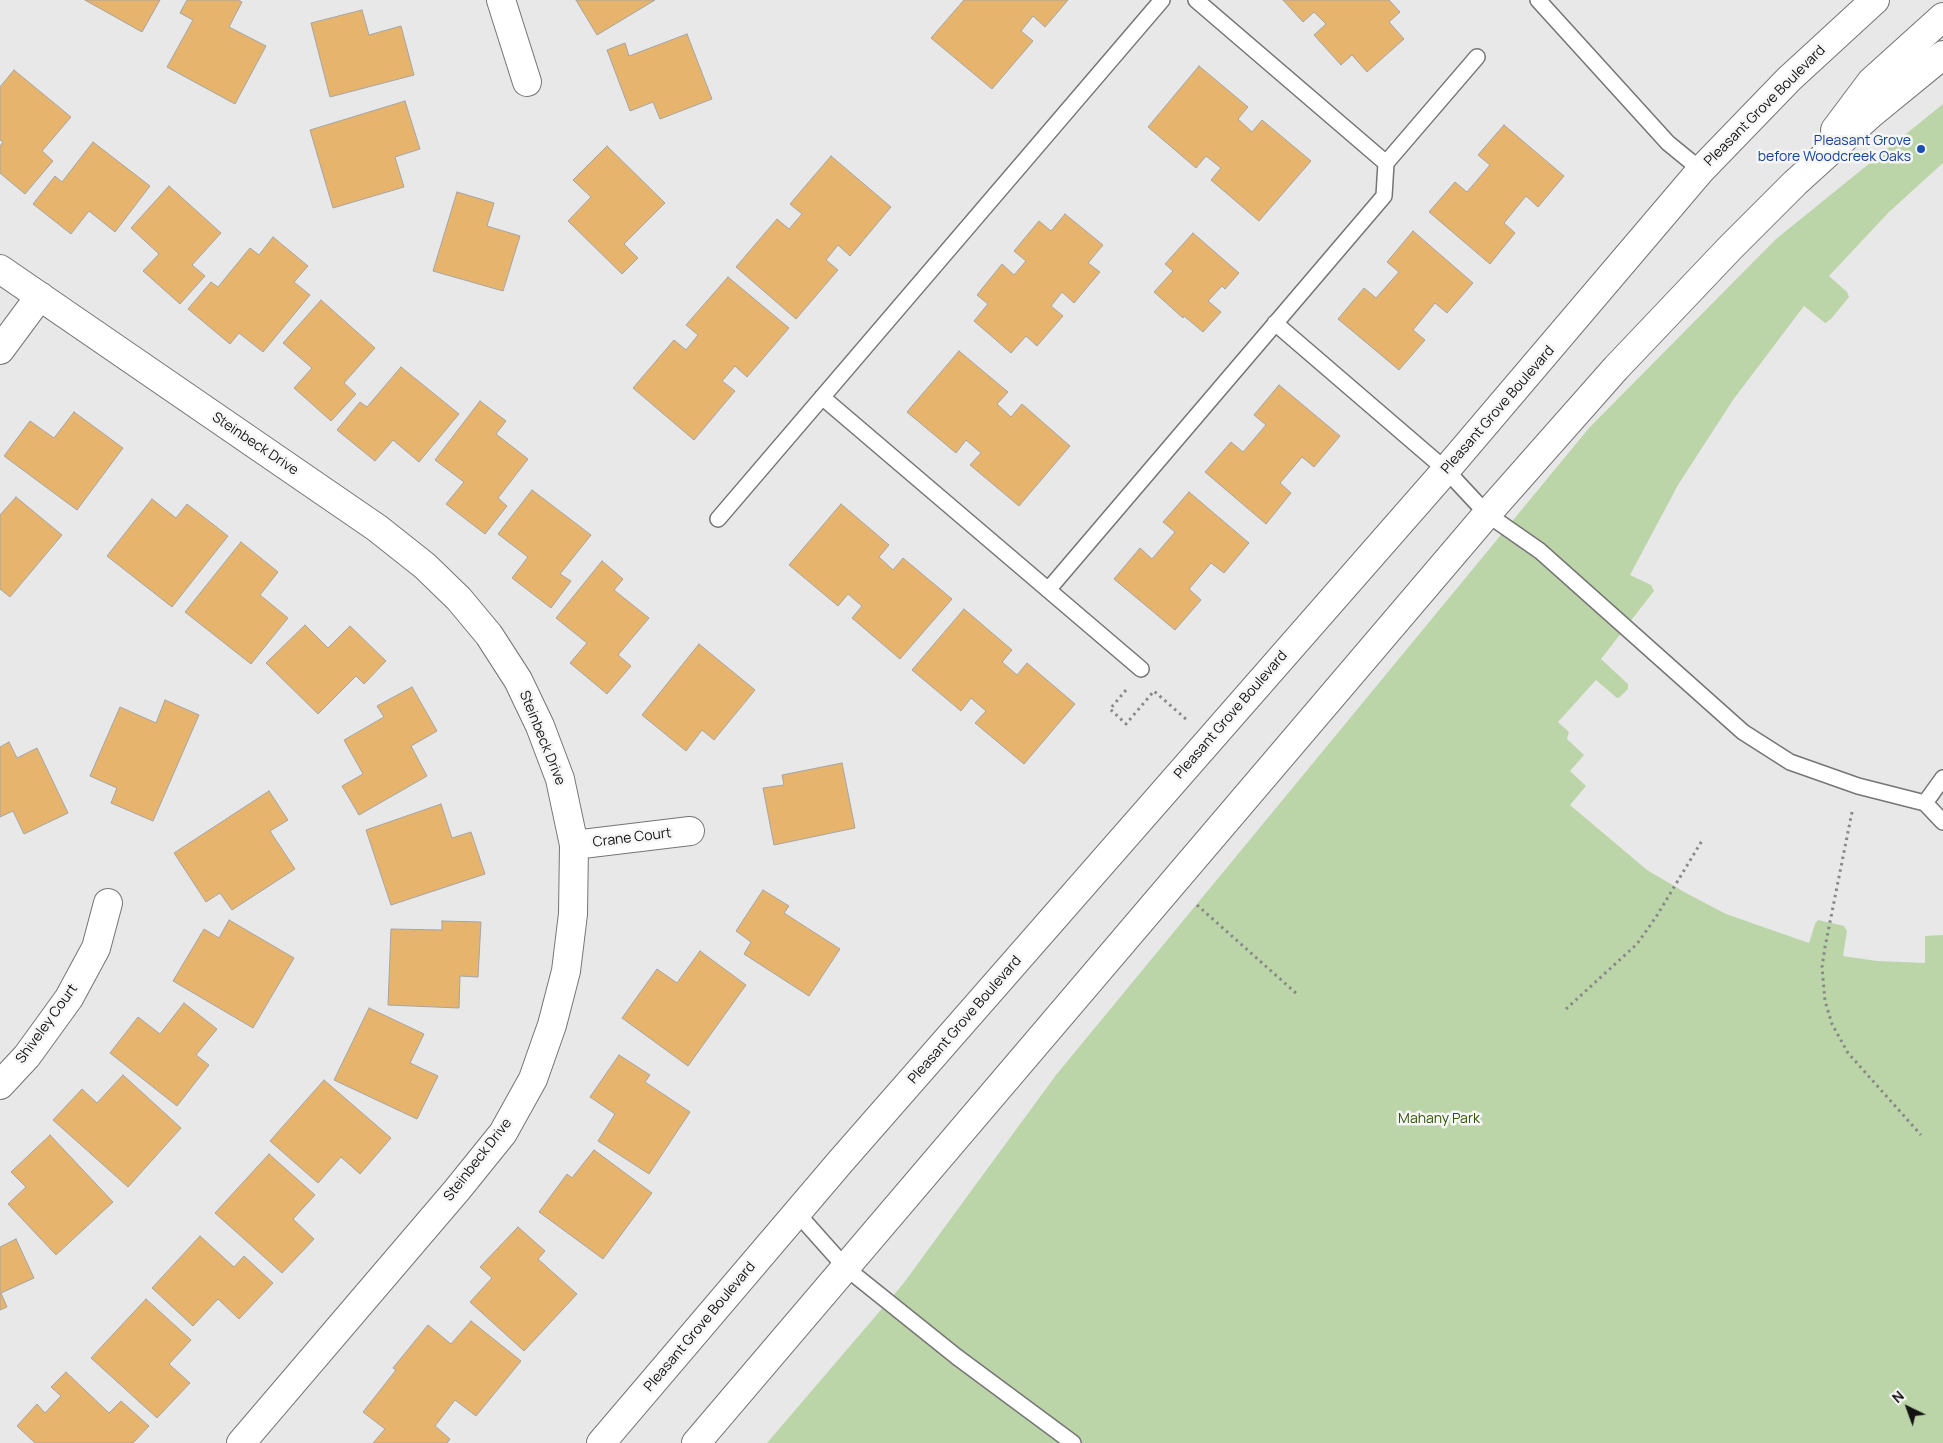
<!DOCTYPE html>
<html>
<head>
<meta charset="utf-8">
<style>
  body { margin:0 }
  #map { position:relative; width:1943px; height:1443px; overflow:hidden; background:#e8e8e9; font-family:Manrope,sans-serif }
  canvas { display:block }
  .north { position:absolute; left:1883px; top:1383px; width:50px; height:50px; -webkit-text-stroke:4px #f6f6f7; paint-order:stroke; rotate:318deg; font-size:14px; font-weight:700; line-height:20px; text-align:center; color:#131313 }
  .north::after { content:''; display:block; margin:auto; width:18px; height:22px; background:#131313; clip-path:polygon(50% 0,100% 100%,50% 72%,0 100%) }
</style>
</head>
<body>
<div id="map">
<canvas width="1943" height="1443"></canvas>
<div class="north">N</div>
</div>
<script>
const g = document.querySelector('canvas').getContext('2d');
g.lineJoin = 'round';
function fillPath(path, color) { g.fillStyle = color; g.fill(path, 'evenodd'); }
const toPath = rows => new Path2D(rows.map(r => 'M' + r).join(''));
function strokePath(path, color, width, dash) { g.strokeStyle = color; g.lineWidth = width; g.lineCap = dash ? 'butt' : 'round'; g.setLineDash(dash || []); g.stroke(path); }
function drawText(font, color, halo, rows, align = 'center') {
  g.font = font + ' Manrope,sans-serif'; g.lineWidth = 5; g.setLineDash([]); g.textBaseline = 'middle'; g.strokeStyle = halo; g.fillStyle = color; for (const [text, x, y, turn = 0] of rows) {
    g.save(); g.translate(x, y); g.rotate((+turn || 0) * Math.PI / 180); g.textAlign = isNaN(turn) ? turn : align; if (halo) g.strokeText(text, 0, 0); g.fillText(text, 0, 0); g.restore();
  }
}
fillPath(toPath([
  [1943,104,1943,163,1889,212,1829,276,1847,292,1849,297,1831,319,1825,323,1804,306,1733,400,1678,485,1630,575,1651,585,1654,591,1601,659,1628,684,1628,689,1620,697,1617,698,1596,680,1558,722,1569,732,1567,739,1584,755,1570,771,1586,786,1570,805,1647,870,1686,893,1726,914,1809,943,1815,924,1818,920,1844,926,1847,931,1843,956,1877,961,1925,963,1925,936,1943,935,1943,1443,767,1443,903,1284,1056,1075,1589,428,1776,239]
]), '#bbd5a9');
const building = toPath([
  [85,0,160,0,142,32,85,0],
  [187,0,238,0,242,2,229,27,266,46,235,104,167,67,193,20,180,13,187,0],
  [576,0,655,0,597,35,576,0],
  [964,0,1068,0,1045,27,1033,16,1021,31,1033,41,992,89,931,38,964,0],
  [1283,0,1389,0,1400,12,1389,22,1404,39,1367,72,1352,55,1341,65,1314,35,1326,24,1314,12,1303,22,1283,0],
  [362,10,369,35,401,26,414,75,330,97,311,23,362,10],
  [687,34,712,99,660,119,653,102,630,111,607,50,625,43,629,56,687,34],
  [1199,66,1248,107,1238,119,1252,132,1262,120,1311,161,1259,221,1211,180,1221,168,1206,156,1196,168,1148,127,1199,66],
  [14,70,71,117,42,151,53,161,25,194,0,173,0,146,3,142,0,140,0,87,14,70],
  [405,101,420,149,395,157,404,187,333,208,310,130,405,101],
  [1504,125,1564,176,1538,207,1526,196,1504,223,1515,233,1490,264,1429,212,1455,182,1467,192,1490,165,1478,155,1504,125],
  [93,142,150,186,115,232,89,211,71,234,33,204,55,176,62,182,93,142],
  [607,146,665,203,624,244,638,258,622,274,568,221,591,197,573,180,607,146],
  [831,156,891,207,850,256,838,245,826,260,838,270,796,319,736,267,777,219,789,229,802,214,790,204,831,156],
  [169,186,221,233,192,265,205,276,180,304,143,271,159,254,131,228,169,186],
  [457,192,494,203,487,226,520,236,503,291,433,271,457,192],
  [1065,214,1103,245,1088,263,1100,272,1074,303,1062,292,1051,306,1063,316,1037,346,1026,336,1011,353,974,321,988,304,977,295,1002,264,1014,275,1026,261,1014,251,1039,221,1051,231,1065,214],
  [1413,231,1473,283,1447,313,1435,303,1413,330,1425,340,1399,370,1338,319,1364,288,1376,298,1399,272,1387,262,1413,231],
  [1193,233,1239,273,1225,289,1222,286,1208,301,1221,312,1203,332,1184,316,1183,318,1154,292,1173,271,1165,264,1193,233],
  [273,237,308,266,294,282,310,295,263,352,239,333,230,344,188,309,211,282,218,287,250,248,259,255,273,237],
  [728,277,789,328,747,377,735,366,722,381,735,391,694,440,633,388,674,340,686,350,698,335,686,325,728,277],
  [321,300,375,348,344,383,356,394,331,421,294,388,312,368,283,343,321,300],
  [959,351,1008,392,997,404,1011,417,1022,404,1070,446,1019,506,970,465,981,453,966,440,956,453,907,412,959,351],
  [401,367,459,414,419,462,393,440,375,461,337,430,360,402,367,407,401,367],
  [1279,385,1340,436,1314,467,1302,457,1280,483,1291,493,1266,524,1205,472,1231,442,1243,452,1266,425,1254,415,1279,385],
  [480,401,506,421,496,434,528,459,498,498,507,506,485,534,446,504,464,482,435,460,480,401],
  [74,412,123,448,77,510,4,456,30,421,54,438,74,412],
  [532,490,591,535,560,574,571,581,551,608,512,578,528,557,498,534,532,490],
  [1189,492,1249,543,1224,573,1211,563,1189,589,1201,600,1175,630,1114,579,1140,548,1152,559,1175,532,1163,522,1189,492],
  [16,497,62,535,10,597,0,589,0,515,16,497],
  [152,499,176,518,187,504,228,536,172,607,107,556,152,499],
  [841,504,889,545,879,557,893,570,903,558,952,599,900,659,852,618,862,606,848,594,838,606,789,565,841,504],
  [241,542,278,572,260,595,288,618,251,664,185,612,241,542],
  [602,561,623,579,614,590,649,618,618,655,631,666,607,694,570,663,587,643,556,618,602,561],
  [964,609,1012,650,1002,662,1017,675,1027,663,1075,704,1024,764,975,723,986,711,971,698,961,711,912,670,964,609],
  [305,625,328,648,350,626,386,661,364,684,356,676,318,714,266,663,305,625],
  [699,644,755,690,714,740,702,730,686,751,642,715,699,644],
  [412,687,437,731,411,746,427,776,359,815,342,786,363,774,344,740,384,717,377,706,412,687],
  [165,700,199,715,153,821,111,803,117,788,90,776,120,707,156,723,165,700],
  [9,742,17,758,37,748,68,813,24,834,13,811,0,817,0,747,9,742],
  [842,763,855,828,774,845,763,788,784,785,782,775,842,763],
  [269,791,288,820,270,831,295,869,232,910,220,893,206,902,174,853,269,791],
  [441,804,452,838,471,832,485,874,391,905,366,830,441,804],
  [763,890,789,906,784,913,840,949,809,996,744,954,751,942,736,931,763,890],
  [229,920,294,958,253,1028,173,981,204,929,219,938,229,920],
  [442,921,481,922,478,977,460,976,459,1008,388,1005,391,929,442,930,442,921],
  [700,951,746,985,688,1066,622,1018,657,969,677,983,700,951],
  [184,1003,217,1029,196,1055,209,1065,177,1106,110,1053,138,1017,160,1034,184,1003],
  [369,1008,424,1034,410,1063,438,1076,417,1119,334,1080,369,1008],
  [619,1055,650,1075,645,1082,690,1112,649,1174,598,1141,615,1114,590,1097,619,1055],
  [123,1075,181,1128,128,1187,53,1120,82,1089,97,1103,123,1075],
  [324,1080,391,1138,360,1174,341,1157,318,1183,270,1141,324,1080],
  [50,1135,113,1202,56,1255,8,1204,26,1187,11,1172,50,1135],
  [594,1150,652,1193,603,1259,539,1212,567,1174,572,1178,594,1150],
  [269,1154,315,1195,293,1219,314,1239,282,1273,215,1213,269,1154],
  [518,1227,545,1251,538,1259,577,1294,524,1351,470,1302,492,1278,480,1267,518,1227],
  [200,1236,234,1267,244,1256,273,1283,239,1319,218,1299,193,1326,152,1288,200,1236],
  [16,1239,34,1278,1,1293,7,1307,0,1310,0,1247,16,1239],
  [146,1299,191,1340,169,1364,190,1383,157,1418,91,1358,146,1299],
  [471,1321,521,1361,476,1416,455,1400,435,1426,450,1439,447,1443,373,1443,385,1429,363,1412,396,1370,393,1368,428,1325,451,1344,471,1321],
  [66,1372,109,1413,121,1401,149,1426,133,1443,35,1443,17,1426,37,1404,45,1413,61,1396,51,1387,66,1372]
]);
fillPath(building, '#e7b46d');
strokePath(building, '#a5a4a3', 1);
const lane = toPath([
  [1538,0,1668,143,1701,170],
  [1386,163,1477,57],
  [1275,323,1446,470,1487,514,1540,551,1743,732,1790,762,1858,786,1925,803,1943,822],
  [822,397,1141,669],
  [718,519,1162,0],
  [1048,590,1384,196,1386,163,1196,0],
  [1925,803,1943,778],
  [797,1213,846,1268,957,1357,1073,1443]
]);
const street = toPath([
  [501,0,527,82],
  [0,269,377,528,425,566,459,599,489,635,518,680,540,726,560,779,574,845,573,914,566,971,552,1025,533,1079,503,1133,457,1190,241,1443],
  [0,350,40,296],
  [574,845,690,831],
  [0,1085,27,1056,69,998,96,948,108,903]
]);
const primary = toPath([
  [1835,130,1871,82,1943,17],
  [601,1443,841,1161,1446,470,1701,170,1789,79,1875,0],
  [696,1443,1487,514,1616,368,1730,248,1795,183,1871,114,1943,55]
]);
strokePath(lane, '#757576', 18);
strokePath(street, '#757576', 30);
strokePath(primary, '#757576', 30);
strokePath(toPath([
  [1126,690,1110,709,1126,724,1154,691,1187,720],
  [1852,812,1825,947,1822,967,1825,1001,1832,1024,1848,1053,1921,1135],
  [1197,905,1297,994],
  [1566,1009,1637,944,1656,917,1703,839]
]), '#888889', 3, [2.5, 4]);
strokePath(lane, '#fff', 15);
strokePath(street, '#fff', 28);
strokePath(primary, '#fff', 28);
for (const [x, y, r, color] of [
  [1921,149,5,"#1a4fb4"]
]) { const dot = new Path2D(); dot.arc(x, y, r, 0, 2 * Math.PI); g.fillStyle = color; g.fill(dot); strokePath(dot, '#f6f6f7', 2); }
drawText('14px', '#131313', '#f6f6f7', [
  ["Pleasant Grove Boulevard",1765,106,-45],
  ["Pleasant Grove Boulevard",1498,410,-49],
  ["Steinbeck Drive",255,444,34],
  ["Pleasant Grove Boulevard",1231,715,-49],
  ["Steinbeck Drive",542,738,68],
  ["Crane Court",632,838,-7],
  ["Pleasant Grove Boulevard",965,1020,-49],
  ["Shiveley Court",47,1024,-54],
  ["Steinbeck Drive",478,1160,-52],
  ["Pleasant Grove Boulevard",700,1327,-50]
]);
drawText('14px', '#164399', '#f6f6f7', [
  ["Pleasant Grove",1911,141],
  ["before Woodcreek Oaks",1911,157]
], 'right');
drawText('14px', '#305405', '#f6f6f7', [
  ["Mahany Park",1439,1119]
]);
</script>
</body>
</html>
